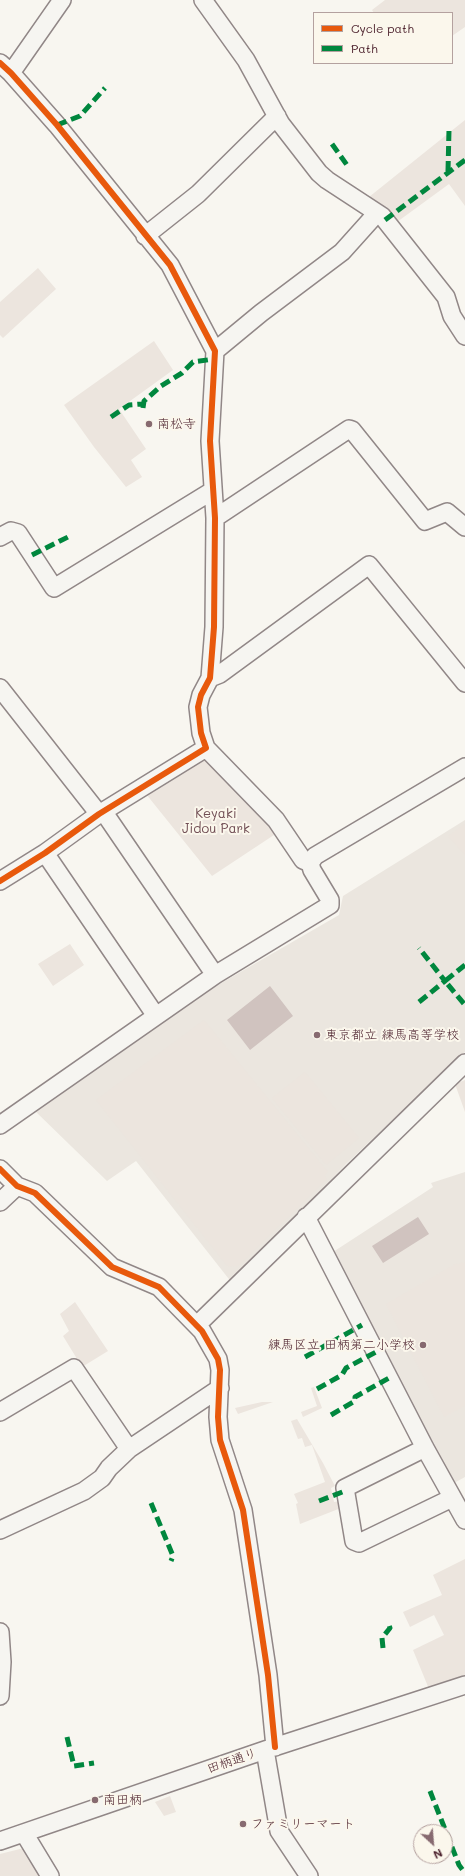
<!DOCTYPE html>
<html>
<head>
<meta charset="utf-8">
<style>
  body { margin:0 }
  #map { position:relative; width:465px; height:1876px; overflow:hidden; background:#f8f6f0; font-family:Mali,sans-serif }
  canvas { display:block }
  .legend { position:absolute; left:313px; top:12px; width:140px; height:52px; box-sizing:border-box; background:#fbf7ec; border:1px solid #b4a19f; margin:0; padding:5px 7px; list-style:none; font-size:12px; color:#4a1f2b }
  .legend li { display:flex; align-items:center; gap:8px; height:20px }
  .legend b { width:20px; border:1px solid #b4a19f }
  .north { position:absolute; left:413px; top:1824px; width:40px; height:40px; box-sizing:border-box; background:#fbf7ec; border:1px solid #b4a19f; border-radius:50%; rotate:154deg; font-size:11px; font-weight:700; line-height:16px; text-align:center; color:#4a1f2b }
  .north::after { content:''; display:block; margin:auto; width:14px; height:18px; background:#876a70; clip-path:polygon(50% 0,100% 100%,50% 72%,0 100%) }
</style>
</head>
<body>
<div id="map">
<canvas width="465" height="1876"></canvas>
<ul class="legend">
<li><b style="height:5px;background:#e8590c"></b>Cycle path</li>
<li><b style="height:5px;background:#00873e"></b>Path</li>
</ul>
<div class="north">N</div>
</div>
<script>
const g = document.querySelector('canvas').getContext('2d');
g.lineJoin = 'round';
function fillPath(path, color) { g.fillStyle = color; g.fill(path, 'evenodd'); }
const toPath = rows => new Path2D(rows.map(r => 'M' + r).join(''));
function strokePath(path, color, width, dash) { g.strokeStyle = color; g.lineWidth = width; g.lineCap = dash ? 'butt' : 'round'; g.setLineDash(dash || []); g.stroke(path); }
function drawText(font, color, halo, rows, align = 'center') {
  g.font = font + ' Mali,"Klee One",sans-serif'; g.lineWidth = 4; g.setLineDash([]); g.textBaseline = 'middle'; g.strokeStyle = halo; g.fillStyle = color; for (const [text, x, y, turn = 0] of rows) {
    g.save(); g.translate(x, y); g.rotate((+turn || 0) * Math.PI / 180); g.textAlign = isNaN(turn) ? turn : align; if (halo) g.strokeText(text, 0, 0); g.fillText(text, 0, 0); g.restore();
  }
}
fillPath(toPath([
  [465,820,465,1052,346,1164,232,1283,136,1161,107,1181,35,1111,192,1000,339,915,343,896],
  [465,1172,465,1477,454,1483,333,1252,433,1187,431,1183]
]), '#ebe6df');
fillPath(toPath([
  [385,0,465,0,465,27,452,36,452,13,374,13,372,10],
  [465,120,465,206,449,184,397,222,382,207,369,197],
  [38,268,56,289,3,338,0,335,0,302],
  [154,341,173,370,119,409,146,449,131,460,142,477,126,487,94,447,64,405],
  [208,758,277,833,212,876,146,794],
  [465,824,465,855,448,836],
  [70,944,84,965,53,986,38,964],
  [204,1020,328,1172,325,1175,327,1179,238,1266,228,1267,96,1100],
  [305,1072,359,1138,326,1165,272,1098],
  [465,1080,465,1112,455,1084],
  [465,1262,465,1406,444,1417,386,1304,455,1264],
  [75,1302,108,1351,82,1367,63,1336,69,1331,60,1314],
  [314,1387,322,1408,303,1417,301,1412,317,1406,311,1388],
  [262,1402,273,1402,238,1414,235,1408],
  [297,1419,323,1463,335,1486,331,1488,334,1502,340,1501,341,1508,300,1524,296,1504,298,1503,294,1494,325,1482,312,1445,305,1447,302,1438,298,1439,291,1421],
  [465,1559,465,1676,429,1689,413,1650,444,1635,434,1615,410,1627,403,1612,442,1595,433,1575],
  [170,1796,176,1812,164,1816,155,1802],
  [24,1848,41,1876,0,1876,0,1854]
]), '#ece5de');
fillPath(toPath([
  [270,986,293,1016,250,1050,227,1020],
  [418,1217,429,1234,383,1263,372,1246]
]), '#d0c3bf');
const minor = toPath([
  [203,0,246,60,281,124,319,173,327,180,382,216,446,297,452,316,465,336],
  [0,63,11,73,57,125,170,265,215,351,210,441,215,518,214,627,210,678,201,695,198,707,201,733,206,748,99,814,45,853,0,881],
  [11,73,62,0],
  [145,236,198,194,277,116],
  [215,351,261,313,342,252,377,213],
  [215,518,349,429,352,430,425,521,447,512,465,527],
  [0,537,11,531,18,533,54,588,212,491],
  [210,678,220,674,369,565,465,683],
  [0,688,99,814],
  [206,748,276,820,303,860,310,863],
  [103,811,215,975],
  [45,853,156,1016],
  [0,1125,215,975,330,905,330,900,312,870,310,863,315,856,465,767],
  [0,1169,17,1186,35,1193,112,1267,159,1287,202,1331,218,1359,220,1370,218,1417,220,1440,243,1510,268,1675,275,1747],
  [0,1202,17,1186],
  [306,1217,425,1448,465,1520],
  [197,1325,465,1063],
  [0,1412,74,1368,129,1449],
  [425,1448,345,1488,354,1541,359,1543,452,1498],
  [0,1530,84,1491,102,1478,109,1468,129,1449,220,1388],
  [0,1632,2,1662,0,1696],
  [265,1750,279,1831,309,1876],
  [24,1833,50,1876],
  [0,1841,265,1750,465,1685]
]);
strokePath(minor, '#918787', 20);
strokePath(minor, '#f6f5f1', 17);
strokePath(toPath([
  [57,125,80,116,105,88],
  [332,144,347,165],
  [448,171,449,130],
  [385,220,465,160],
  [143,408,144,401,161,386,182,373,193,362,214,359],
  [111,417,129,405,142,404],
  [32,555,68,537],
  [465,965,445,981,465,1005],
  [419,1002,445,981,419,948],
  [305,1357,362,1325],
  [317,1389,342,1375,346,1368,376,1352],
  [331,1415,355,1401,355,1397,389,1378],
  [319,1501,345,1491],
  [151,1503,173,1556,171,1561],
  [383,1648,382,1638,390,1628,388,1622],
  [67,1737,74,1766,94,1763],
  [430,1791,459,1865,465,1873]
]), '#00873e', 5, [10, 5]);
strokePath(toPath([
  [0,63,11,73,57,125,170,265,215,351,210,441,215,518,214,627,210,678,201,695,198,707,201,733,206,748,99,814,45,853,0,881],
  [0,1169,17,1186,35,1193,112,1267,159,1287,202,1331,218,1359,220,1370,218,1417,220,1440,243,1510,268,1675,275,1747]
]), '#e8590c', 6);
for (const [x, y, r, color] of [
  [149,424,4,"#876a70"],
  [317,1035,4,"#876a70"],
  [423,1345,4,"#876a70"],
  [95,1800,4,"#876a70"],
  [243,1824,4,"#876a70"]
]) { const dot = new Path2D(); dot.arc(x, y, r, 0, 2 * Math.PI); g.fillStyle = color; g.fill(dot); strokePath(dot, '#fbf7ec', 1.5); }
drawText('13px', '#4a1f2b', '#fbf7ec', [
  ["南松寺",157,424],
  ["東京都立 練馬高等学校",325,1035],
  ["練馬区立 田柄第二小学校",415,1345,"right"],
  ["南田柄",103,1800],
  ["ファミリーマート",251,1824]
], 'left');
drawText('13px', '#704d54', '#fbf7ec', [
  ["Keyaki",216,814],
  ["Jidou Park",216,829]
]);
drawText('13px', '#4a1f2b', '#fbf7ec', [
  ["田柄通り",232,1761,-19]
]);
</script>
</body>
</html>
